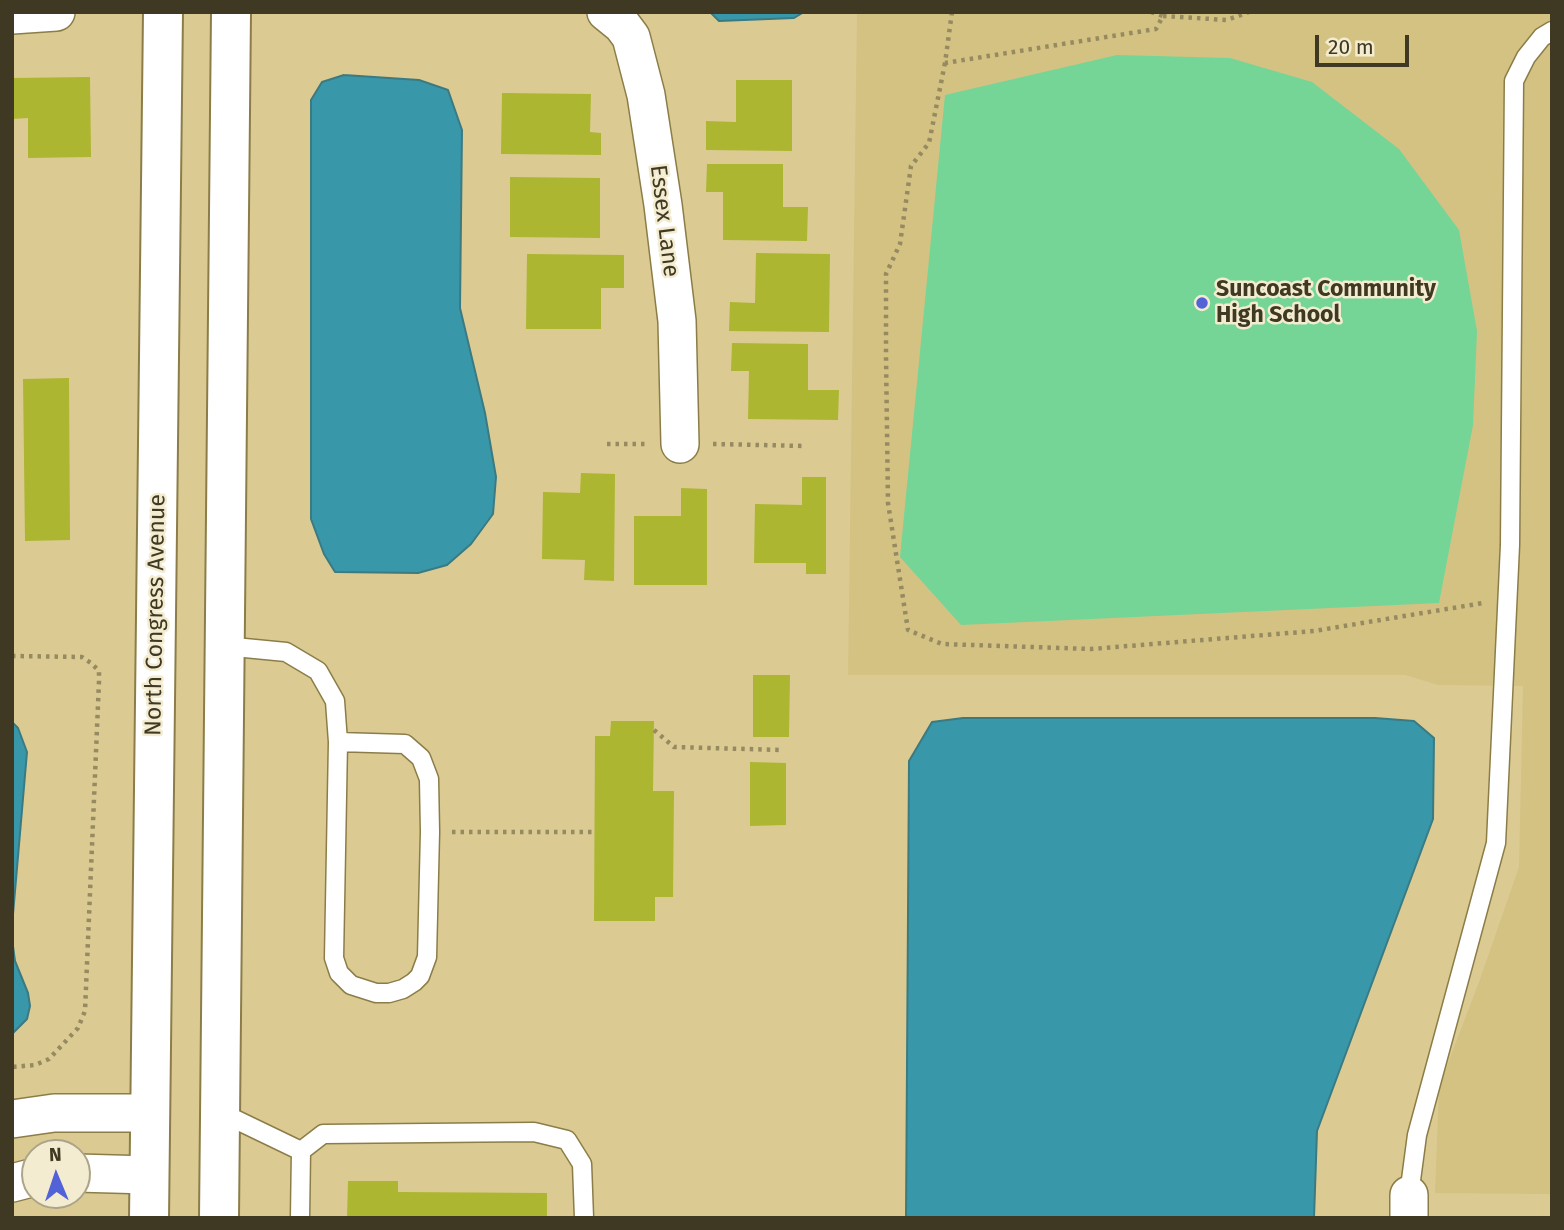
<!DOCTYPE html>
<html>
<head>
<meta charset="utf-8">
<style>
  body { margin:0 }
  #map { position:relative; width:1564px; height:1230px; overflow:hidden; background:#dbcb93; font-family:"Fira Sans",sans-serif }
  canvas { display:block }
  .frame { position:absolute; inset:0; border:14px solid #3f3822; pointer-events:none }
  .north { position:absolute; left:21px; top:1139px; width:70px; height:70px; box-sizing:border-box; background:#f3ecd0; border:2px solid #aba48a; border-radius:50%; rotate:358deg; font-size:19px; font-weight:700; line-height:28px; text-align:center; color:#3f3822 }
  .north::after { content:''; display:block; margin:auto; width:24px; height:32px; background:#5462d8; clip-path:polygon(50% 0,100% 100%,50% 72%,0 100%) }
  .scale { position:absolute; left:1315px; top:35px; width:94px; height:32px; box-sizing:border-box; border:4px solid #3f3822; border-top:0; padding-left:9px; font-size:21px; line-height:24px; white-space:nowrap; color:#3f3822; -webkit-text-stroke:5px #f3ecd0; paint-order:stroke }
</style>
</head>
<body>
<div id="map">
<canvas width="1564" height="1230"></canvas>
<div class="frame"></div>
<div class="north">N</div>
<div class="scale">20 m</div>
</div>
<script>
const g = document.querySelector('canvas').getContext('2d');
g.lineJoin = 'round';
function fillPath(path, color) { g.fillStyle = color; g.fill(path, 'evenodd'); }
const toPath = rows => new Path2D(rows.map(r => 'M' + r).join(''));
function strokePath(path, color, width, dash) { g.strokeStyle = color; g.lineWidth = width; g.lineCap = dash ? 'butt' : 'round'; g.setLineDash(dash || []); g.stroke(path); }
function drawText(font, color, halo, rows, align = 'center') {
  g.font = font + ' "Fira Sans",sans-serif'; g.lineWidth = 5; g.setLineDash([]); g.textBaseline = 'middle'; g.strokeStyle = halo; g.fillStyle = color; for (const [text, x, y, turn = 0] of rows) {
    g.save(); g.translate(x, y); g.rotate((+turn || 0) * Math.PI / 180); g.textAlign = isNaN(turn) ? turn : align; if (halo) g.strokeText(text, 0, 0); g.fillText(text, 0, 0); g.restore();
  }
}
fillPath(toPath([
  [857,12,1552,12,1552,1194,1435,1193,1439,1086,1479,982,1519,867,1523,686,1438,685,1405,675,848,675]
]), '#d4c283');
fillPath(toPath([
  [1117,55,1230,58,1312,82,1399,149,1459,230,1477,331,1473,425,1439,603,961,625,900,557,945,95]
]), '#74d596');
const water = toPath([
  [710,12,804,12,794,18,719,21,710,12],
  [344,75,419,80,448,90,462,130,460,308,485,413,496,477,493,514,471,544,447,565,418,573,335,572,324,554,311,519,311,100,322,82,344,75],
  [963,718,1375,718,1414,721,1434,738,1433,819,1317,1131,1314,1218,906,1218,909,761,932,722,963,718],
  [12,722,18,728,27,752,12,926,12,722],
  [12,939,15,961,28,993,30,1006,27,1019,12,1034,12,939]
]);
fillPath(water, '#3997aa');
strokePath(water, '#3b7a81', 2);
fillPath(toPath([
  [90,77,91,157,28,158,28,118,12,119,12,78],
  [736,80,792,80,792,151,706,150,706,121,736,122],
  [502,93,591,94,590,132,601,133,601,155,501,154],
  [707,164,783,164,783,207,808,207,807,241,723,240,723,192,706,192],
  [510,177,600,178,600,238,510,237],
  [756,253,830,254,829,332,729,331,730,302,755,303],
  [527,254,624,255,624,288,601,288,601,329,526,329],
  [732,343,808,344,808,390,839,390,838,420,748,419,749,371,731,371],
  [69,378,70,540,25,541,23,379],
  [581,473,615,474,614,581,584,580,585,560,542,559,543,492,580,493],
  [802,477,826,477,826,574,806,574,806,563,754,563,755,504,802,505],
  [681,488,707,489,707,585,634,585,634,516,681,516],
  [753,675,790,675,789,737,753,737],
  [611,721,654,721,653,791,674,791,673,897,655,897,655,921,594,921,595,736,610,736],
  [750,762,786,763,786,825,750,826],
  [348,1181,398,1181,398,1192,547,1193,547,1218,347,1218]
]), '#acb630');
const service = toPath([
  [224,646,286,652,318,671,335,701,338,742,334,958,339,973,351,985,376,993,389,993,403,989,414,982,420,976,427,957,430,832,429,779,421,758,405,744,338,742],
  [220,1112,301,1151],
  [301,1151,323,1134,534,1132,567,1140,582,1164,584,1218],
  [1409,1195,1417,1135,1496,843,1510,545,1514,81,1526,57,1542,37,1552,31],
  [300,1218,301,1151]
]);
const minor = toPath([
  [606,12,622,25,631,37,646,95,663,205,677,321,680,444],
  [12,15,56,12],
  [12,1119,54,1113,150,1113],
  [77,1173,149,1175],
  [12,1183,35,1177],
  [1409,1218,1409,1195]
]);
const tertiary = toPath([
  [149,1218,163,12],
  [219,1218,231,12]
]);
strokePath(service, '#8c7d48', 21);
strokePath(minor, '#8c7d48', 40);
strokePath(tertiary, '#8c7d48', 42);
strokePath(toPath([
  [952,12,945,63,1156,29,1163,16,1151,12],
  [1163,16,1227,20,1249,12],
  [945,63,929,143,911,166,900,244,886,274,886,357,888,503,908,630,942,644,1091,649,1314,631,1483,603],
  [607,444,648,444],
  [713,444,806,446],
  [12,656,82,657,91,663,99,671,99,681,85,1011,78,1028,49,1059,35,1065,12,1067],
  [654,730,674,747,782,750],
  [452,832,594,832]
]), '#968a61', 4.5, [3.5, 5]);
strokePath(service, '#fff', 18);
strokePath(minor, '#fff', 37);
strokePath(tertiary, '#fff', 38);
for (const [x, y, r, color] of [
  [1202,303,7,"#5462d8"]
]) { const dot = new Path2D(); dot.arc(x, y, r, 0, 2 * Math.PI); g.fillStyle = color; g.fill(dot); strokePath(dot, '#f3ecd0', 2.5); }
drawText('23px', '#3f3822', '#f3ecd0', [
  ["Essex Lane",664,221,83],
  ["North Congress Avenue",156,615,-89]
]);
drawText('bold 23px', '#3f3822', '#f3ecd0', [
  ["Suncoast Community",1216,290],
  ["High School",1216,316]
], 'left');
</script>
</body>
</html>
